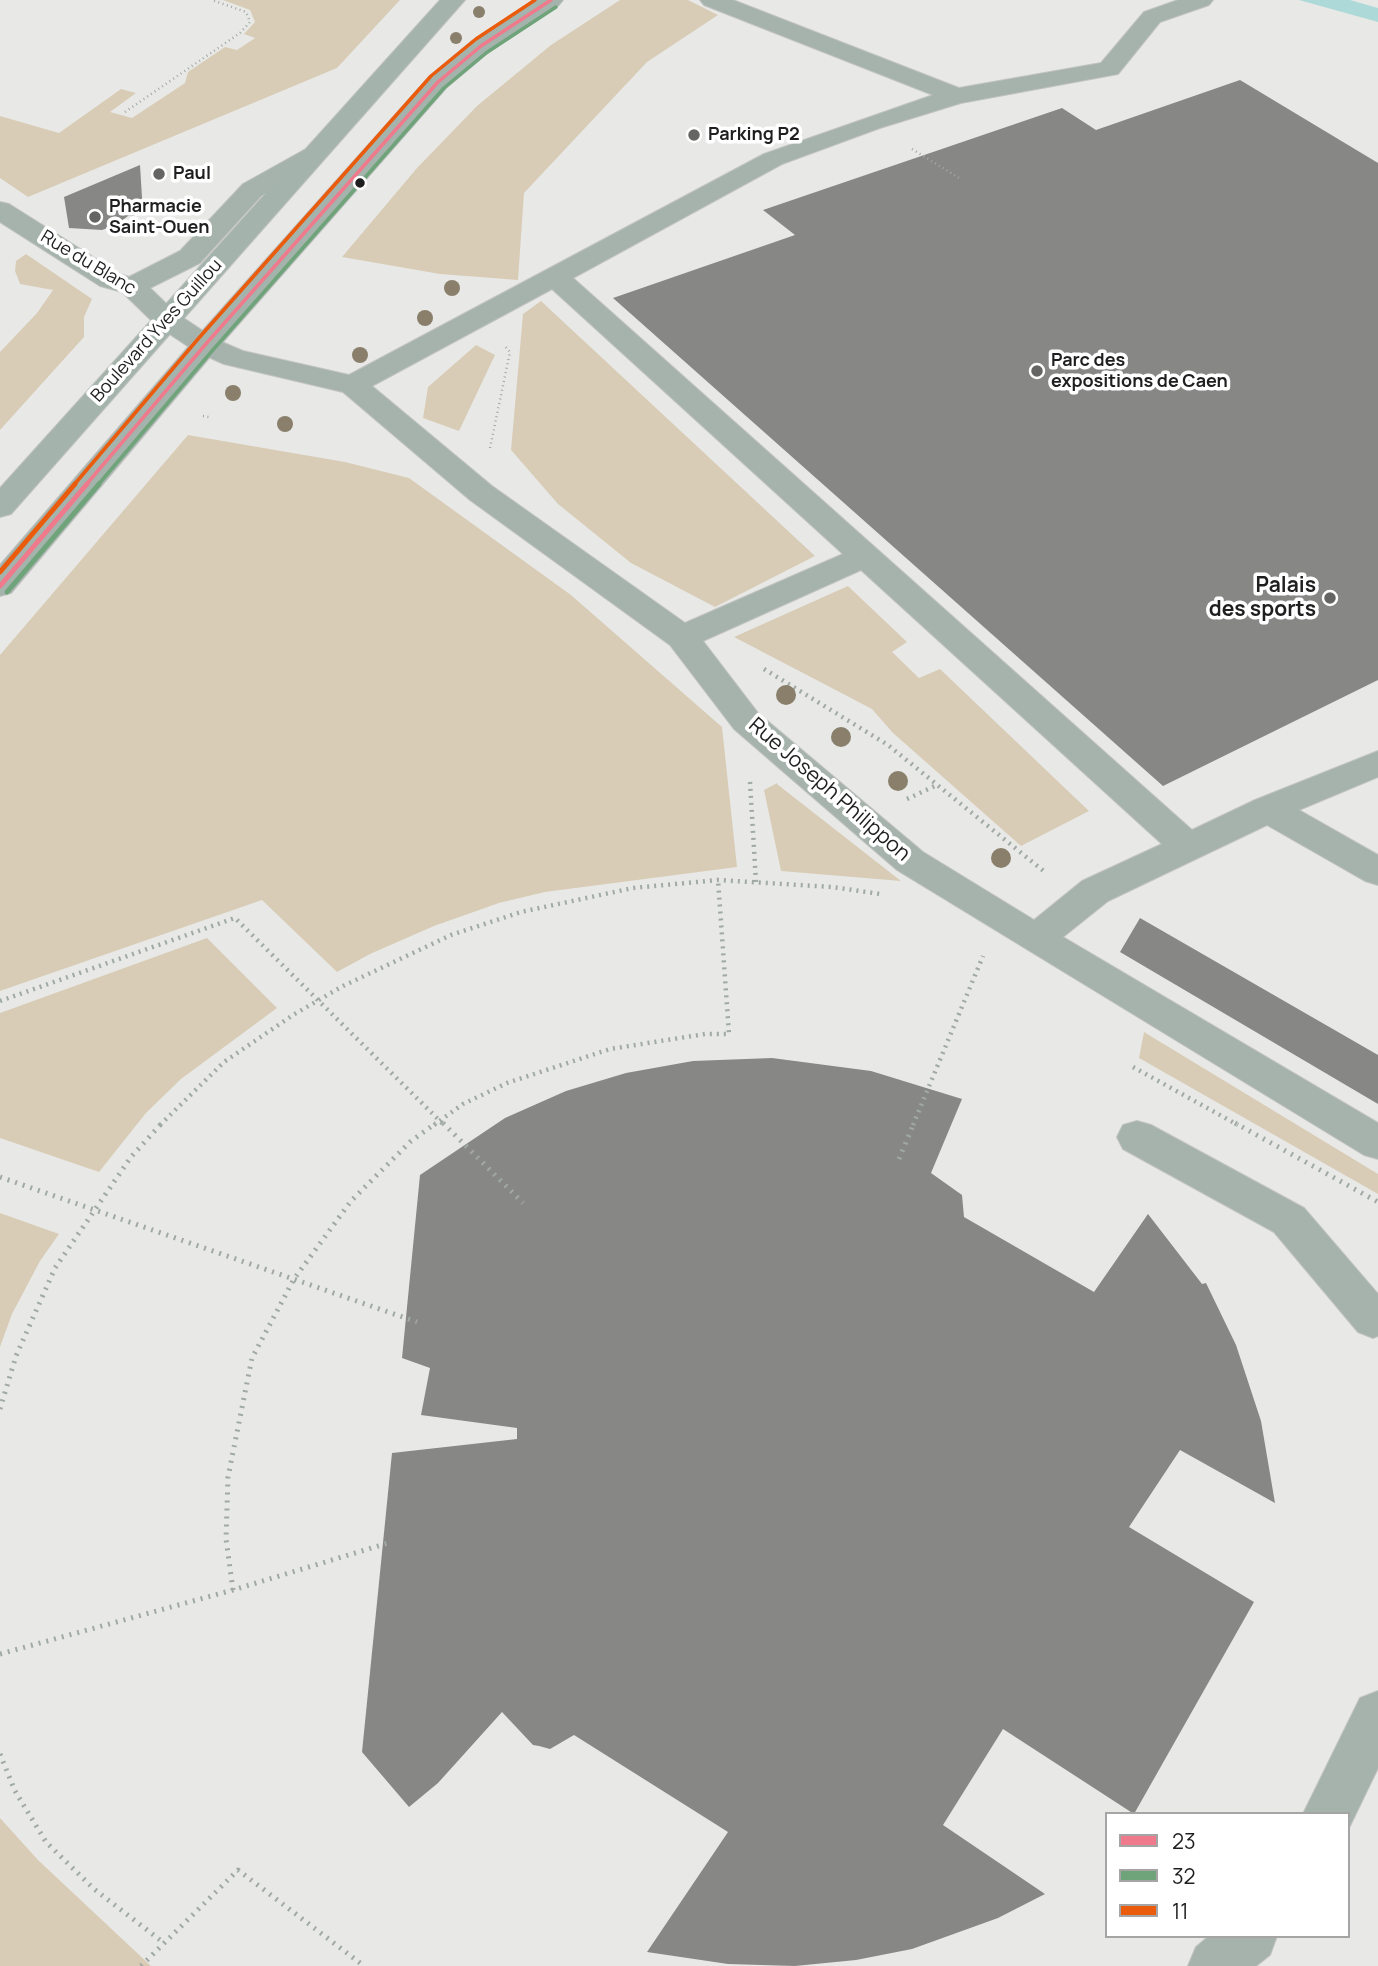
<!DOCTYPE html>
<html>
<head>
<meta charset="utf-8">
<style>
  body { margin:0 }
  #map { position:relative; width:1378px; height:1966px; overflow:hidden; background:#e8e9e7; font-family:Manrope,sans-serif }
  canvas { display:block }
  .legend { position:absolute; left:1105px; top:1812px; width:245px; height:126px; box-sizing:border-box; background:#fff; border:2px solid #a5a5a5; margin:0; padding:9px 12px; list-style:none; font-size:21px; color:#1e1f1e }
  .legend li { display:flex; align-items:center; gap:14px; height:35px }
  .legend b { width:35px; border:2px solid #a5a5a5 }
</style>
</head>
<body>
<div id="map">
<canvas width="1378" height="1966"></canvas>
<ul class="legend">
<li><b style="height:9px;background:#ef7a8c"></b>23</li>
<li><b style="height:9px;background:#6fa37a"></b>32</li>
<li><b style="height:9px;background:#ea5b0c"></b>11</li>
</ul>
</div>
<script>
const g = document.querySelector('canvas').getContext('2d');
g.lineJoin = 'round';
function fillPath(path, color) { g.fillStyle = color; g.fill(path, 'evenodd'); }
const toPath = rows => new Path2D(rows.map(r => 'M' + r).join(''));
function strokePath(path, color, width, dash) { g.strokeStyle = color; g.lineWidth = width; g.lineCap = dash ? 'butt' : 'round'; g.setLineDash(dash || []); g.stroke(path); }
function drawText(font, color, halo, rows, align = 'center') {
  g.font = font + ' Manrope,sans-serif'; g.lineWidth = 7; g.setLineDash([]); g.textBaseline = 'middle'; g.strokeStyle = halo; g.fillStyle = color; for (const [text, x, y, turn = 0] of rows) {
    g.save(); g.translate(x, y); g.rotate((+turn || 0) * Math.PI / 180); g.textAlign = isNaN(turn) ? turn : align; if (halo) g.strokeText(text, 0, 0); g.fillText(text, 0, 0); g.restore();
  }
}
fillPath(toPath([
  [223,0,400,0,337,68,28,197,0,178,0,116,59,133,121,89,136,93,110,112,132,118,185,83,188,72,225,47,237,50,255,38,244,34,255,22,250,10],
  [620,0,688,0,718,15,647,62,524,193,518,280,440,274,342,257,417,168,477,106,551,45],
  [26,254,92,299,84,317,84,337,0,430,0,352,37,313,53,290,20,284,15,271,16,261],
  [541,301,815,556,715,607,631,563,558,504,511,450,523,314],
  [476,345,495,355,459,431,423,418,428,387],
  [188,435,345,462,409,478,571,595,722,727,737,867,545,892,499,903,434,926,370,954,337,972,262,900,0,991,0,655],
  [848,586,907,642,892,652,919,678,940,669,1089,811,1021,846,893,733,872,709,734,637],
  [777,783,777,784,901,881,781,871,764,790],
  [207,938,277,1008,181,1079,146,1113,99,1172,0,1138,0,1013],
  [1144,1032,1378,1174,1378,1194,1139,1058],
  [0,1213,59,1234,40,1261,12,1314,0,1347],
  [0,1818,38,1860,151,1966,0,1966]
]), '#d9ccb6');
fillPath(toPath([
  [1299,0,1350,0,1378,8,1378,22]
]), '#add9d8');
fillPath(toPath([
  [1240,80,1378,163,1378,680,1163,786,613,298,795,235,763,210,1062,108,1096,130],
  [140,165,143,214,128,216,116,225,102,230,69,228,64,197],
  [1140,918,1378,1055,1378,1104,1120,952],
  [772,1058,871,1071,962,1099,931,1173,962,1195,964,1217,1094,1292,1148,1214,1202,1284,1206,1283,1236,1345,1261,1421,1275,1503,1180,1450,1129,1527,1254,1602,1134,1814,1003,1729,943,1825,1045,1894,998,1918,912,1949,856,1960,795,1966,728,1964,647,1952,728,1832,574,1735,550,1749,539,1746,533,1745,502,1712,438,1783,409,1807,362,1752,392,1453,517,1439,517,1428,421,1415,430,1368,402,1358,420,1175,505,1118,566,1091,626,1073,693,1061]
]), '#878786');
const minor = toPath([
  [700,0,733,0,959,88,1101,63,1144,12,1178,0,1213,0,1209,5,1160,22,1118,74,961,103,880,128,782,164,573,278,1192,830,1255,800,1378,751,1378,777,1299,810,1378,855,1378,885,1365,881,1267,825,1108,901,1063,937,1378,1123,1378,1159,1364,1155,897,870,734,729,670,645,470,500,343,392,224,364,195,351,156,325,122,292,100,286,0,222,0,202,9,204,120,274,129,277,180,251,243,184,304,150,313,147,322,150,326,155,322,160,261,196,200,263,150,288,176,313,215,339,243,351,349,375,764,154,933,95,704,5,700,0],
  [552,289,843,554,685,623,492,486,372,386,552,289],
  [861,570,1162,844,1082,881,1034,920,923,852,758,713,703,641,861,570],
  [1137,1121,1151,1125,1304,1208,1378,1294,1378,1336,1373,1338,1358,1332,1274,1232,1123,1149,1117,1137,1123,1125,1137,1121],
  [1378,1691,1378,1768,1348,1830,1348,1814,1303,1814,1360,1698,1378,1691],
  [1209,1936,1277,1936,1270,1955,1256,1966,1188,1966,1196,1947,1209,1936]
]);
const major = toPath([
  [440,0,465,0,11,514,0,517,0,488,440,0],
  [535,0,563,0,559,5,490,51,447,87,215,351,11,593,0,596,0,565,195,339,429,77,472,41,535,0]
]);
strokePath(minor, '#c4c5c3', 2);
strokePath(major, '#c4c5c3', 2);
strokePath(toPath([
  [125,112,240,33,250,22,246,12,212,0],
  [912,149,959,178],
  [203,416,209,417],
  [490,448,510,352,504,345]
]), '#a1a9a5', 2.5, [1, 3.5]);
strokePath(toPath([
  [764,669,888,745,1046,873],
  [750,782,756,882],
  [907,799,937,785],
  [0,1001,235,918,444,1125],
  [1133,1067,1238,1125],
  [160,1125,224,1062,293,1015,343,986,451,935,521,912,633,888,718,880,832,887,880,894],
  [434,1125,463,1104,507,1083,610,1049,705,1034,729,1034,718,880],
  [913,1125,983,956]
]), '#a1a9a5', 4.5, [2, 5]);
strokePath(toPath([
  [443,1123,523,1203],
  [1235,1123,1378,1202],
  [899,1159,914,1123],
  [0,1177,417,1322],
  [0,1409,16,1356,55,1268,131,1157,162,1123],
  [233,1590,226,1539,228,1477,252,1358,294,1279,351,1201,410,1142,436,1123],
  [0,1654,233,1590,388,1543],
  [0,1754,15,1791,46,1842,94,1889,164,1943],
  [141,1966,238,1870,364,1966]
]), '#a1a9a5', 5, [2, 6]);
fillPath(minor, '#a6b3ac');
fillPath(major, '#a4b3ac');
strokePath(toPath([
  [85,486,205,345,438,82,481,46,551,0]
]), '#ef7a8c', 3.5);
strokePath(toPath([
  [0,586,87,484]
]), '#ef7a8c', 5);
strokePath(toPath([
  [97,486,212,351,444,88,486,53,556,7]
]), '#6fa37a', 3.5);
strokePath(toPath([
  [7,592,99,484]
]), '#6fa37a', 5);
strokePath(toPath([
  [73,486,198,339,431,76,476,39,535,0]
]), '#ea5b0c', 3.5);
strokePath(toPath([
  [0,572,75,484]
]), '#ea5b0c', 5);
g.fillStyle = '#897f6b';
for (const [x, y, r] of [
  [479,12,6],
  [456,38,6],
  [452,288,8],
  [425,318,8],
  [360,355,8],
  [233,393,8],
  [285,424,8],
  [786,695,10],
  [841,737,10],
  [898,781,10],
  [1001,858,10]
]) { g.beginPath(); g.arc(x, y, r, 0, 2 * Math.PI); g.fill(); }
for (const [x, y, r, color] of [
  [694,135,7,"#656664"],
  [159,174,7,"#656664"],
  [360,183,6,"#1e1f1e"],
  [95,217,7,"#656664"],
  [1037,371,7,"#656664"],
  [1330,598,7,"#656664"]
]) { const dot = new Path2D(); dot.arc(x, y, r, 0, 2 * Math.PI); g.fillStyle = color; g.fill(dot); strokePath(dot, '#fff', 2.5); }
drawText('bold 18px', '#1e1f1e', '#fff', [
  ["Parking P2",708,135],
  ["Paul",173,174],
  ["Pharmacie",109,207],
  ["Saint-Ouen",109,228],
  ["Parc des",1051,361],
  ["expositions de Caen",1051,382]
], 'left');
drawText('18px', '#1e1f1e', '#fff', [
  ["Rue du Blanc",88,263,31],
  ["Boulevard Yves Guillou",157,331,-48]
]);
drawText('bold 21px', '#1e1f1e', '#fff', [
  ["Palais",1316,586],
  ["des sports",1316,610]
], 'right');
drawText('21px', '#1e1f1e', '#fff', [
  ["Rue Joseph Philippon",829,790,41]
]);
</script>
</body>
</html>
